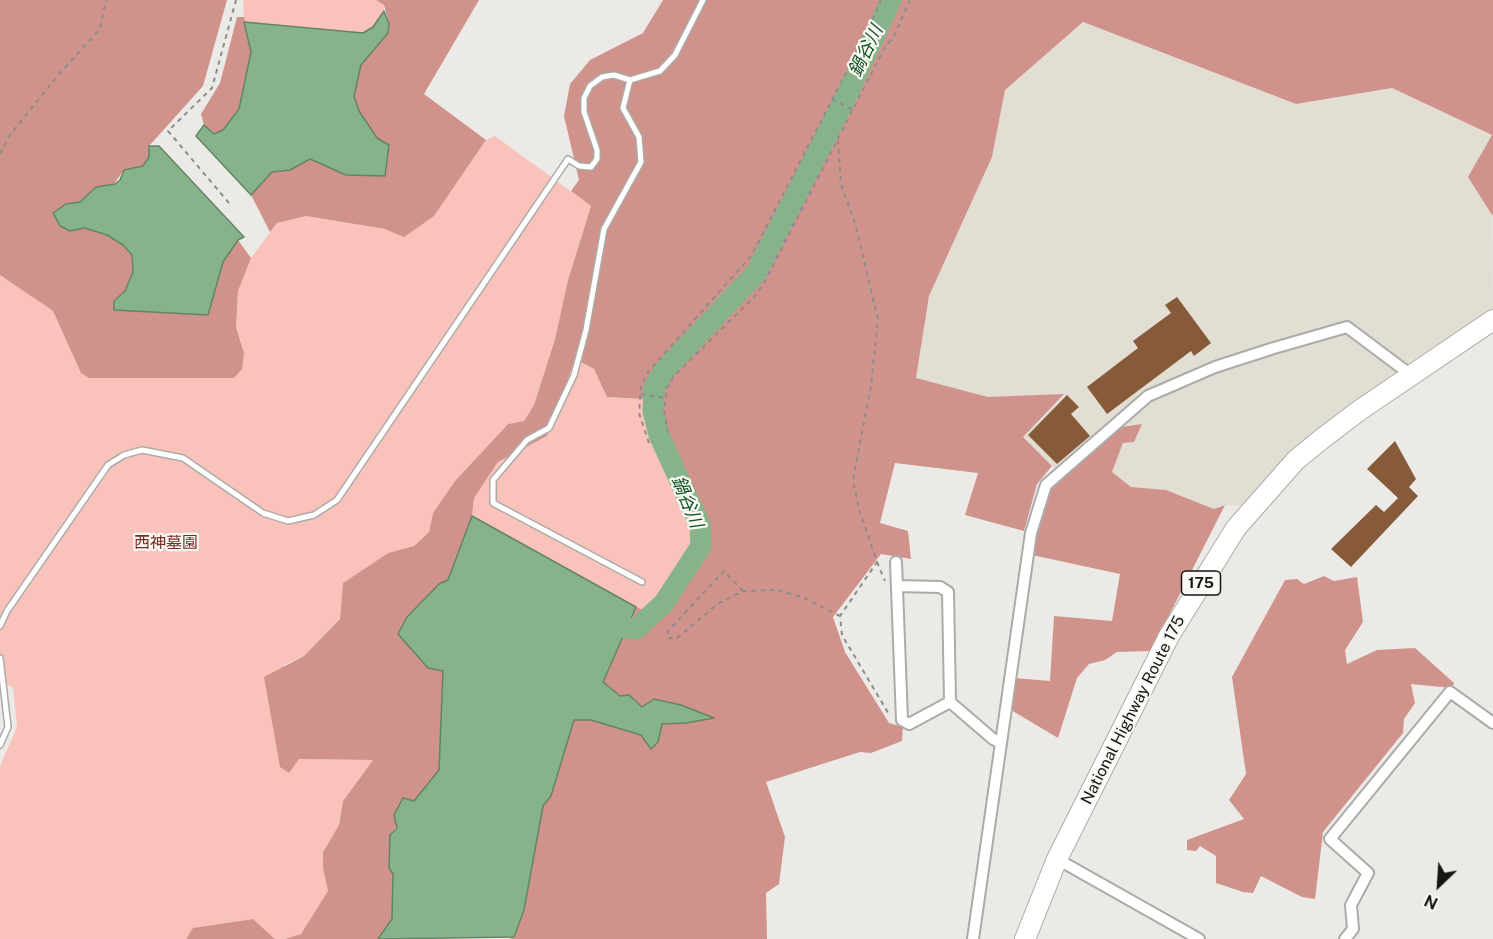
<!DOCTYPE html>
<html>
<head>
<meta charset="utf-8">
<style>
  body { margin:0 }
  #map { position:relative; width:1493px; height:939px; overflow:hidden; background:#eceae7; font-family:"Public Sans",sans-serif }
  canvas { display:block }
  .north { position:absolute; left:1409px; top:855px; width:60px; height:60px; -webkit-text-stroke:4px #f9f8f5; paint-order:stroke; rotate:205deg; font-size:16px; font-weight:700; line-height:24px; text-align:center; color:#151514 }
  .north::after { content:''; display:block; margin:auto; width:21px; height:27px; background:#151514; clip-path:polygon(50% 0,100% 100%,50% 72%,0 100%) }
</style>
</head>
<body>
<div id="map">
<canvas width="1493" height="939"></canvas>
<div class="north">N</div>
</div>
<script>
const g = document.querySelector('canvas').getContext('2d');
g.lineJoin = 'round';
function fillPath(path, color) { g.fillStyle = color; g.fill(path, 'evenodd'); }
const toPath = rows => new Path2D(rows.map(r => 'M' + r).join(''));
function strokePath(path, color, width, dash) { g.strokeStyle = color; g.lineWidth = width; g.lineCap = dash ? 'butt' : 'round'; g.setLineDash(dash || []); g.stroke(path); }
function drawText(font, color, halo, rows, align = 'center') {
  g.font = font + ' "Public Sans","Noto Sans JP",sans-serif'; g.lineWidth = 4.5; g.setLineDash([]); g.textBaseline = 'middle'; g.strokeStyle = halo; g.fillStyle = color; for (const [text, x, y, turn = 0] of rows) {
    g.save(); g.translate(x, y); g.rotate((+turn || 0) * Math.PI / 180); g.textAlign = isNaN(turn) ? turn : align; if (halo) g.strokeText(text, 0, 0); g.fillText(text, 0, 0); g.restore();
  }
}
fillPath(toPath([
  [1082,22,1296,104,1392,88,1492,135,1493,312,1406,365,1308,436,1242,506,1225,505,1214,509,1166,490,1131,487,1112,472,1123,442,1134,442,1142,424,1059,476,1052,466,1022,437,1063,394,988,397,916,379,929,296,992,157,1005,90]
]), '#e2ded4');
fillPath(toPath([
  [243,0,376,0,384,5,384,11,374,27,363,33,244,22],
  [495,136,591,206,568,280,555,339,534,405,524,421,508,424,455,481,433,513,429,532,414,546,388,553,343,583,340,619,304,656,284,665,299,759,373,760,343,801,339,825,323,852,323,868,329,891,301,934,285,939,275,939,253,919,194,928,186,939,0,939,0,766,17,727,13,688,0,680,0,275,53,311,81,372,234,378,244,353,236,327,238,291,248,262,277,223,306,216,385,229,434,216,486,140],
  [575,359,594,369,607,397,660,400,662,434,704,525,703,550,659,616,636,607,472,516,474,498,498,462,547,436]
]), '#f9c3bc');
fillPath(toPath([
  [0,0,227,0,203,86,149,146,149,157,143,166,124,170,114,184,96,187,80,202,67,204,63,208,70,231,85,228,107,235,123,245,132,255,133,272,125,291,114,301,114,310,208,315,223,262,238,240,251,258,238,291,236,327,244,353,242,369,234,378,89,378,81,373,53,311,0,275],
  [376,0,479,0,424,94,486,140,434,216,404,237,385,229,306,216,277,223,270,232,251,195,272,172,290,170,311,159,346,175,389,145,377,138,359,111,354,96,361,65,389,24,384,5],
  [663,0,1493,0,1493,213,1492,215,1468,177,1492,135,1392,88,1296,104,1083,22,1005,90,992,157,929,296,916,378,988,397,1064,394,1023,437,1052,466,1037,484,1024,531,965,515,978,473,895,463,880,523,908,531,911,559,881,554,833,617,845,652,889,723,903,727,902,741,871,753,860,752,766,782,785,837,779,884,766,893,767,939,509,939,514,937,524,910,543,806,551,795,574,720,591,720,641,735,651,748,658,742,662,724,686,723,642,707,629,695,620,697,603,683,636,607,660,616,703,550,704,525,662,434,660,400,607,397,594,369,575,359,547,436,498,462,474,498,472,516,448,580,439,584,407,617,398,634,443,671,439,770,390,835,389,868,393,874,394,899,392,920,378,939,285,939,301,934,328,891,323,868,323,852,339,825,343,801,373,760,299,759,289,773,280,767,264,677,304,656,340,619,343,583,388,553,414,546,429,532,433,513,455,481,508,424,524,421,534,405,555,339,568,280,591,206,571,191,579,180,564,116,570,84,590,60,643,33],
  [237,17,244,17,251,52,239,109,223,130,214,134,204,125,201,114,220,83],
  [1142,424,1134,442,1123,443,1112,472,1131,487,1166,490,1214,509,1225,505,1151,651,1117,652,1105,660,1089,664,1077,678,1058,738,1011,710,1014,678,1050,681,1054,616,1112,621,1120,574,1032,555,1041,502,1050,487,1114,428],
  [1324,576,1334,581,1357,577,1363,622,1345,650,1347,664,1377,650,1415,648,1454,683,1452,688,1411,684,1415,703,1404,719,1403,733,1323,832,1315,899,1302,897,1261,876,1253,893,1243,892,1216,883,1216,856,1200,846,1196,851,1187,850,1187,840,1244,819,1229,800,1246,774,1232,677,1285,580,1297,579,1304,584],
  [253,919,275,939,186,939,193,928]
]), '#d0938b');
const water = toPath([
  [384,11,389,24,388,33,361,65,354,96,359,111,377,138,389,145,385,176,346,175,310,159,290,170,272,172,251,195,196,136,204,125,214,134,223,130,239,109,251,52,244,22,363,33,373,27,384,11],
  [149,146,159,146,244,237,238,240,223,262,208,315,114,310,114,301,125,291,133,272,132,255,123,245,107,235,85,228,70,231,60,226,53,213,66,204,80,202,96,187,115,184,120,180,124,170,143,166,149,157,149,146],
  [472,516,636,607,603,682,620,696,629,695,642,707,654,699,681,705,714,718,686,723,662,724,658,742,651,749,641,735,591,720,574,720,551,796,543,806,524,910,514,937,378,939,392,919,393,874,389,868,390,835,397,828,394,815,403,798,414,801,439,770,443,671,428,668,398,634,407,617,439,584,448,580,472,516]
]);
fillPath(water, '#86b38a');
strokePath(water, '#648467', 1.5);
strokePath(toPath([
  [598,624,636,629,664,603,701,546,700,525,659,435,653,411,654,389,663,372,756,273,846,97,891,0]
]), '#86b38a', 21);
fillPath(toPath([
  [1177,297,1211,343,1194,356,1191,351,1107,414,1087,387,1138,348,1133,341,1171,313,1165,305],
  [1067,395,1079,407,1071,414,1090,436,1057,464,1028,435],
  [1395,441,1416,479,1409,487,1418,496,1351,567,1331,549,1376,505,1384,512,1398,498,1367,469]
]), '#875b39');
const lane = toPath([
  [642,582,493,503,493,480,527,440,549,428,574,375,586,330,604,229,641,162,639,137,623,108,630,80,660,71,675,55,703,0],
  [0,626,7,611,108,465,124,455,142,450,183,458,263,513,288,521,314,515,337,500,568,159,579,166,591,167,597,159,597,150,584,112,584,98,590,86,602,77,614,75,630,80],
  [0,658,8,727,0,745]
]);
const street = toPath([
  [896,562,902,720,909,724,950,702,993,739,1001,743],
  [897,586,940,587,948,592,950,702],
  [1057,859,1199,939],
  [973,939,1031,533,1046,485,1148,396,1215,367,1274,348,1347,327,1411,375],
  [1345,939,1353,929,1351,905,1368,873,1330,839,1450,692,1493,723]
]);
const highway = toPath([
  [1025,939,1057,859,1169,636,1236,528,1296,460,1323,438,1360,410,1493,320]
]);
strokePath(lane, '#acaba8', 8);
strokePath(street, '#acaba8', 14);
strokePath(highway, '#acaba8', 22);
strokePath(toPath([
  [832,99,853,110],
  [838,140,841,184,855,223,878,319,871,386,853,480,859,509,877,562,840,616,842,635,890,716],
  [0,154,10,135,60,73,100,29,106,0],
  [229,203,168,131,212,88,236,0],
  [641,394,664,398],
  [668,433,664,410,667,388,674,376,755,296,764,283,884,49,894,36,910,0],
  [649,443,639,413,641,387,648,372,751,256,863,40,881,0],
  [877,562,885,581],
  [743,591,724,571,668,631,668,638,676,639,719,603,743,591,777,590,802,597,840,616]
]), '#8d8c8a', 2, [4.5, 4.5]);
strokePath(lane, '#fff', 5);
strokePath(street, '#fff', 10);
strokePath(highway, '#fff', 20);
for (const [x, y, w] of [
  [1201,583,39]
]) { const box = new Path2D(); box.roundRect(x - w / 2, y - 12, w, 24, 4.5); g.fillStyle = '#f9f8f5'; g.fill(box); strokePath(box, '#151514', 1.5); }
drawText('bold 15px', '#151514', null, [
  ["175",1201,583]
]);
drawText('16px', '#772d26', '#f9f8f5', [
  ["西神墓園",166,543]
]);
drawText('16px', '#151514', '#f9f8f5', [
  ["National Highway Route 175",1133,710,-63]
]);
drawText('italic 18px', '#0e521e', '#f9f8f5', [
  ["鍋谷川",866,51,-64],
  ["鍋谷川",687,502,68]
]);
</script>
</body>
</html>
